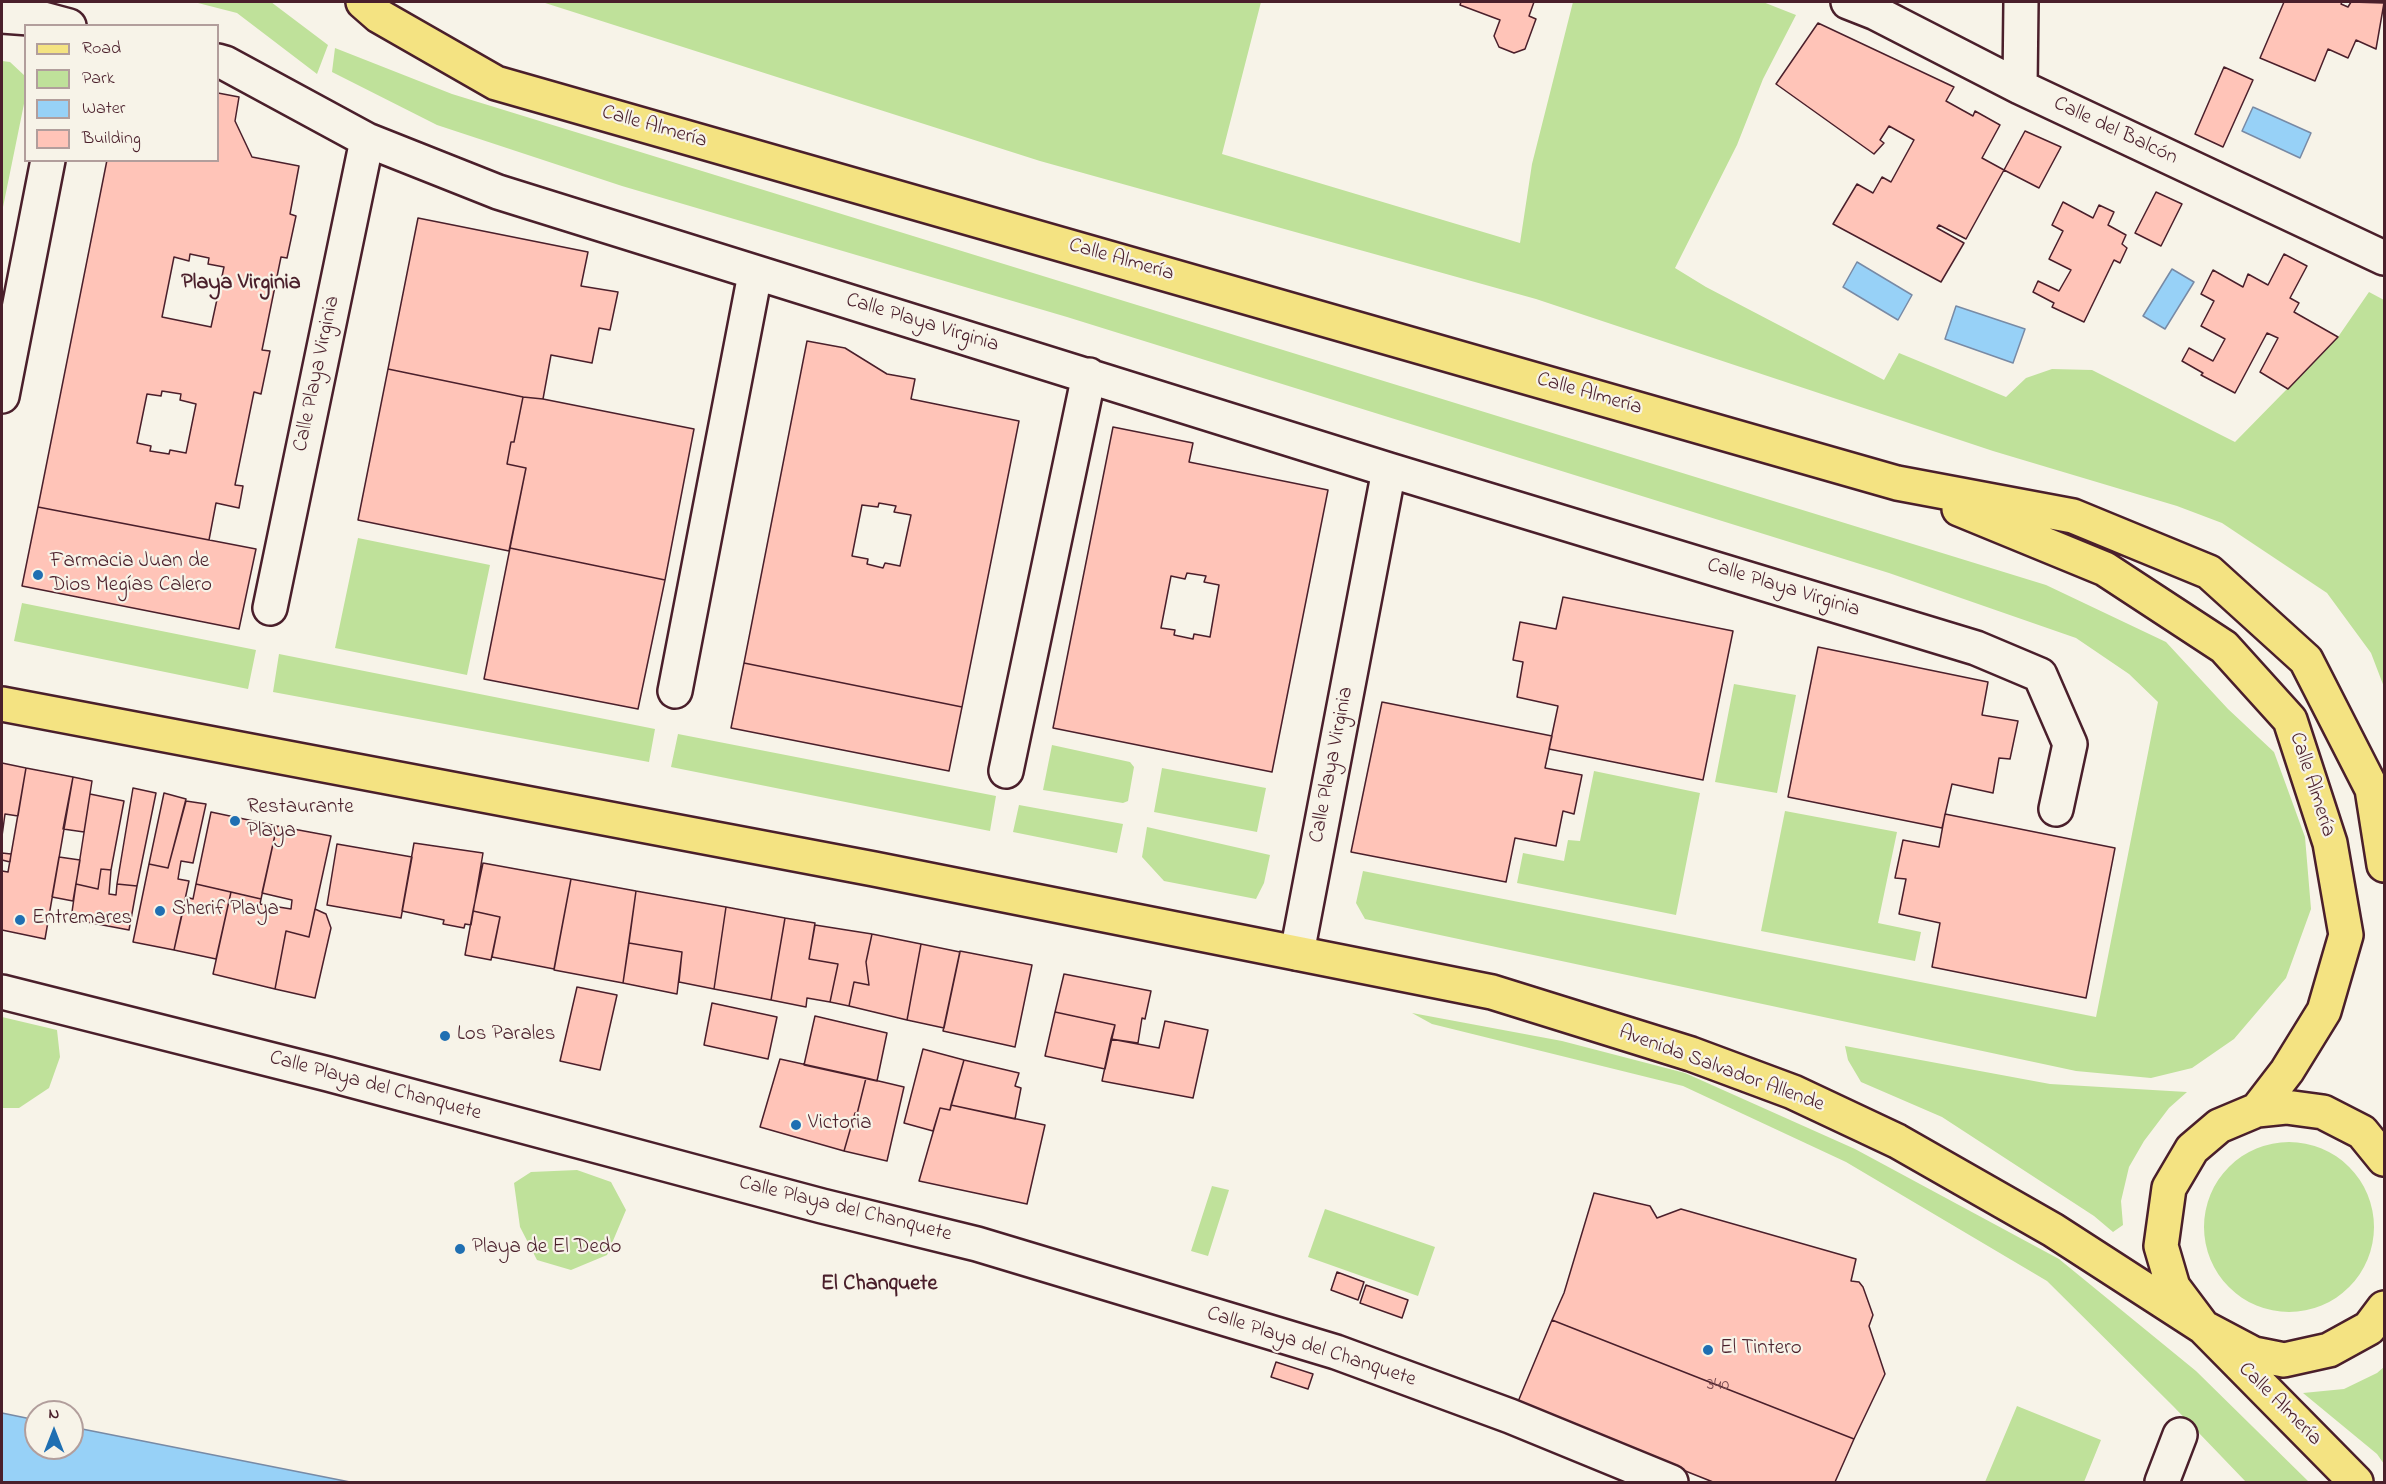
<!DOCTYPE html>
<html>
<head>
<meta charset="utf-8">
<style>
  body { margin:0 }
  #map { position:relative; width:2386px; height:1484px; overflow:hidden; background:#f7f3e8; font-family:"Indie Flower",sans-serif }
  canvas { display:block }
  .frame { position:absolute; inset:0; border:3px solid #4a1f2b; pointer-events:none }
  .legend { position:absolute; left:24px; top:24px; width:195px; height:138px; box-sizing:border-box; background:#f7f3e8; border:2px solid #b29e9c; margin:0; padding:8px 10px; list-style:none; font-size:18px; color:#4a1f2b }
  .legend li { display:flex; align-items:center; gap:12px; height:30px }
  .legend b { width:30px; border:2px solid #b29e9c }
  .north { position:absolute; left:24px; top:1400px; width:60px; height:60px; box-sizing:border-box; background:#f7f3e8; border:2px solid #b29e9c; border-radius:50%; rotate:0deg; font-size:16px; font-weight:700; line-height:24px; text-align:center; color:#4a1f2b }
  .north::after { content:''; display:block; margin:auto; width:21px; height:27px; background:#1f6fb2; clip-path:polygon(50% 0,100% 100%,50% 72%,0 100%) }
</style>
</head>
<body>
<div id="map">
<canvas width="2386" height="1484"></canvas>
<div class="frame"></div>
<ul class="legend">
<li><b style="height:8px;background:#f4e382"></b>Road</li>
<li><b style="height:16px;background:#bfe19a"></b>Park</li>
<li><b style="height:16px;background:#97d1f7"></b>Water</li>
<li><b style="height:16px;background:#ffc4b8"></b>Building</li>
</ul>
<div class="north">N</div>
</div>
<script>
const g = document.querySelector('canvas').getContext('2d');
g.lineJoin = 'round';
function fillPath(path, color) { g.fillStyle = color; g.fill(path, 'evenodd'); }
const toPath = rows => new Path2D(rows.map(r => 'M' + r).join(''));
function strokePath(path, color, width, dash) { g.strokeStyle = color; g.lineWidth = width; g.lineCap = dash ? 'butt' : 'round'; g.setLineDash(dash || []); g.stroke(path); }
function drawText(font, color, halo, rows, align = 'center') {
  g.font = font + ' "Indie Flower",sans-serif'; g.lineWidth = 4.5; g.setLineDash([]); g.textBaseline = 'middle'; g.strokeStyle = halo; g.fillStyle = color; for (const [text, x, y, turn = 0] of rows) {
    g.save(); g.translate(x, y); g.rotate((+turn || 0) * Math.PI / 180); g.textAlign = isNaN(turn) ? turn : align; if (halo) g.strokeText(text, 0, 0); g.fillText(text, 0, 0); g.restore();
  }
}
fillPath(toPath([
  [194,2,271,2,328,45,317,74,237,13],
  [542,2,1261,2,1222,154,1520,243,1532,164,1573,2,1763,2,1796,15,1763,79,1737,145,1675,268,1706,287,1884,380,1899,353,2006,397,2026,378,2052,369,2092,370,2235,442,2338,337,2369,292,2384,300,2384,687,2371,653,2327,593,2222,523,2177,506,1993,451,1536,299,1040,161],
  [335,48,452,94,2046,585,2166,642,2228,709,2274,752,2305,837,2311,909,2286,978,2234,1039,2192,1068,2151,1078,2076,1071,1365,919,1356,903,1363,871,2096,1017,2158,702,2129,674,2076,638,1889,573,1067,317,622,186,437,125,332,72],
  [2,61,10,62,25,76,26,94,2,212],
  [358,538,490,565,467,675,335,648],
  [22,603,256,650,248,689,14,641],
  [279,654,655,729,649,762,273,692],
  [1734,684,1796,695,1777,793,1715,782],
  [678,734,996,796,990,831,671,767],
  [1052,745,1130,762,1134,767,1128,801,1123,803,1043,790],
  [1162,768,1266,788,1257,832,1154,812],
  [1594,771,1700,793,1676,915,1517,883,1523,853,1564,861,1568,840,1580,841],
  [1019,805,1123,824,1117,853,1013,832],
  [1785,811,1897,832,1878,923,1921,932,1915,961,1761,931],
  [1147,827,1270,855,1264,883,1256,899,1164,881,1142,857],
  [1412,1013,1562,1041,1685,1073,1855,1149,2059,1259,2196,1371,2309,1482,2246,1482,2173,1406,2047,1281,1846,1162,1683,1086,1432,1024],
  [2,1017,57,1030,60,1057,49,1088,19,1108,2,1108],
  [1845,1046,2050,1084,2187,1092,2169,1108,2144,1141,2129,1167,2121,1201,2123,1225,2113,1232,2094,1216,1942,1117,1861,1082,1848,1060],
  '2204 1227a85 85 0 1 1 170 0a85 85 0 1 1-170 0Z',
  [577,1170,611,1182,626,1210,607,1255,571,1270,537,1260,520,1227,514,1183,531,1172],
  [1212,1186,1229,1190,1208,1256,1191,1251],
  [1325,1209,1435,1247,1418,1296,1308,1257],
  [2384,1367,2384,1464,2377,1454,2303,1393,2344,1389,2377,1373],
  [2017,1406,2101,1440,2084,1482,1985,1482]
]), '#bfe19a');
const water = toPath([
  [2253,107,2311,133,2300,158,2242,131,2253,107],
  [1857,262,1912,295,1898,320,1843,287,1857,262],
  [2172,269,2194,282,2165,329,2143,316,2172,269],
  [1956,306,2025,329,2013,363,1945,339,1956,306],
  [2,1413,36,1420,36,1448,72,1448,72,1427,350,1482,2,1482,2,1413]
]);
fillPath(water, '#97d1f7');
strokePath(water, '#788aa5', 1.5);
const building = toPath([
  [1461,2,1534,2,1529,16,1536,19,1525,49,1514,53,1499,47,1494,36,1500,20,1460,5,1461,2],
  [2284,2,2342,2,2341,4,2348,7,2351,2,2384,3,2376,49,2356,40,2348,58,2328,49,2315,81,2260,58,2284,2],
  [1818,23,1954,87,1946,101,1973,116,1975,111,2000,125,1982,158,2004,170,1966,239,1939,225,1937,228,1964,243,1941,282,1833,224,1857,184,1873,193,1882,177,1891,182,1914,140,1889,126,1880,140,1884,143,1874,154,1776,84,1818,23],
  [2224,67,2253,80,2223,147,2195,134,2224,67],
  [218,93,239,97,235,121,252,157,299,166,290,214,296,216,287,258,281,257,262,350,270,351,261,394,254,392,235,485,243,486,239,508,216,503,209,540,38,507,107,160,218,160,218,93],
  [190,254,209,258,208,264,224,267,211,327,162,317,174,257,189,261,190,254],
  [162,391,181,394,180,400,196,404,186,453,170,450,169,454,150,451,151,446,137,443,147,394,161,396,162,391],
  [2025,131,2061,147,2039,188,2004,170,2025,131],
  [2156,192,2182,204,2161,246,2135,233,2156,192],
  [2063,202,2093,218,2099,205,2114,212,2108,225,2126,235,2122,244,2127,248,2120,263,2114,260,2084,322,2052,307,2054,303,2033,292,2038,281,2059,291,2071,270,2049,259,2063,231,2052,225,2063,202],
  [418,218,588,252,581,286,618,292,610,330,599,328,592,363,551,355,543,399,523,397,388,369,418,218],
  [2284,254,2307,266,2290,298,2299,303,2294,312,2338,337,2288,389,2260,372,2278,338,2267,333,2235,393,2201,375,2203,373,2182,361,2189,348,2213,361,2225,339,2201,326,2214,301,2201,294,2213,270,2243,287,2248,274,2268,285,2284,254],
  [807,341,845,348,887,374,915,379,911,399,1019,421,962,707,744,663,807,341],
  [879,503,896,506,894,512,911,515,900,566,885,563,883,568,867,564,868,559,852,556,862,505,878,507,879,503],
  [388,369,523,397,514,442,511,442,507,464,526,468,509,551,358,520,388,369],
  [523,397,543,399,694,429,665,580,510,548,526,468,507,464,511,442,514,442,523,397],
  [1113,427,1193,443,1189,462,1328,490,1272,772,1053,728,1113,427],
  [1187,573,1206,576,1204,582,1219,585,1210,637,1194,634,1193,639,1174,635,1175,630,1161,628,1171,576,1185,579,1187,573],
  [38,507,256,549,239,629,22,586,38,507],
  [510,548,665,580,638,709,484,679,510,548],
  [1563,597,1733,631,1703,780,1549,749,1558,706,1517,697,1523,662,1513,660,1520,622,1556,629,1563,597],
  [1818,647,1988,682,1982,715,2018,721,2010,759,1999,758,1993,793,1952,784,1942,828,1788,797,1818,647],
  [744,663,962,707,949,771,731,728,744,663],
  [1382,702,1552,736,1545,768,1582,775,1574,814,1563,811,1556,846,1515,838,1506,882,1351,852,1382,702],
  [2,763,26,768,18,816,5,814,2,836,2,763],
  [26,768,73,777,45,939,2,930,2,871,8,872,26,768],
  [73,777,92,781,84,832,63,829,73,777],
  [133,788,156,793,137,886,117,884,133,788],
  [164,793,186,799,168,868,149,864,164,793],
  [90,794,124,801,111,870,101,869,98,889,76,884,90,794],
  [186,801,206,804,193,863,181,861,178,879,189,881,174,950,133,942,149,864,168,868,186,801],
  [211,812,277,826,261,899,196,884,211,812],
  [1945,814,2115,848,2086,998,1932,967,1940,923,1899,914,1906,879,1895,878,1903,840,1939,847,1945,814],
  [277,826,331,836,309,937,286,931,275,989,213,974,231,892,261,899,260,904,291,909,292,900,262,893,277,826],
  [414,843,483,853,471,925,465,924,464,928,443,924,444,920,402,911,414,843],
  [337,844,412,857,401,918,327,905,337,844],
  [2,853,11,854,10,862,2,860,2,853],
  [59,857,80,860,73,901,52,897,59,857],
  [483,863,571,879,554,969,492,957,500,917,473,911,483,863],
  [101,869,111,870,109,894,116,895,117,884,137,886,129,930,71,919,76,884,98,889,101,869],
  [571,879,636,891,623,983,554,970,571,879],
  [196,884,231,892,216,959,174,950,186,897,193,899,196,884],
  [636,891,726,907,714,989,679,982,682,952,629,943,636,891],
  [726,907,785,918,771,1000,714,989,726,907],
  [315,909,326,914,331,928,315,998,275,989,286,931,309,937,315,909],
  [473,911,500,917,491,960,465,955,473,911],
  [785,918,815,923,809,959,838,964,830,1002,807,998,806,1007,771,1000,785,918],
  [815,925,872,934,866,962,869,985,854,982,849,1006,830,1002,838,964,809,959,815,925],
  [872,934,921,944,907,1020,849,1006,854,982,869,985,866,962,872,934],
  [629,943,682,952,677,994,623,983,629,943],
  [921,944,960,952,944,1028,907,1020,921,944],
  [960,951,1032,965,1015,1047,943,1031,960,951],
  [1064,974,1151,991,1145,1019,1142,1018,1138,1043,1111,1039,1115,1025,1055,1012,1064,974],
  [577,987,617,995,600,1070,560,1061,577,987],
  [712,1003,777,1017,768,1059,704,1045,712,1003],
  [1055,1012,1115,1025,1105,1069,1045,1056,1055,1012],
  [815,1016,887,1033,877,1081,804,1065,815,1016],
  [1165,1021,1208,1030,1193,1098,1102,1081,1111,1039,1159,1048,1165,1021],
  [923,1049,964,1060,950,1110,940,1108,933,1131,904,1123,923,1049],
  [780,1059,866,1078,857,1114,855,1113,844,1151,760,1127,780,1059],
  [964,1060,1019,1073,1015,1086,1021,1088,1015,1119,951,1105,964,1060],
  [866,1078,904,1087,887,1161,844,1151,855,1113,857,1114,866,1078],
  [951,1105,1045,1125,1027,1204,919,1181,940,1108,950,1110,951,1105],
  [1594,1193,1650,1206,1657,1218,1681,1209,1856,1259,1851,1281,1859,1282,1863,1287,1873,1315,1869,1326,1885,1374,1854,1439,1552,1320,1564,1293,1594,1193],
  [1337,1272,1364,1282,1358,1300,1331,1290,1337,1272],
  [1366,1285,1408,1300,1402,1318,1360,1303,1366,1285],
  [1552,1320,1854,1439,1835,1482,1713,1482,1517,1404,1552,1320],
  [1276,1362,1313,1374,1308,1389,1271,1377,1276,1362]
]);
fillPath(building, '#ffc4b8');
strokePath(building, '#4a1f2b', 1.5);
const minor = toPath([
  [1848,2,1876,13,2020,87,2384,258],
  [2,16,43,19,69,26],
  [218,61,225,63,367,140,498,192,1389,470,1976,648,2040,675,2070,744,2056,809],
  [2020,87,2021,2],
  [2,396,48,160],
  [270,608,367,140],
  [675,691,755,274],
  [1006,771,1089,375],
  [1297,953,1389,470],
  [2,992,328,1074,822,1206,977,1244,1336,1352,1510,1416,1671,1482],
  [2162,1482,2180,1435]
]);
const major = toPath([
  [363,2,379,16,496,83,1897,483,2073,516,2209,572,2306,660,2372,789,2384,865],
  [1959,509,2105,569,2224,647,2290,720,2330,843,2346,935,2324,1011,2287,1071,2257,1110],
  [2,704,874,869,1492,992,1691,1054,1793,1092,1897,1141,2053,1230,2203,1327,2254,1354,2284,1360,2329,1350,2369,1328,2384,1308],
  [2356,1482,2203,1327,2173,1287,2161,1246,2169,1188,2192,1149,2219,1126,2257,1110,2286,1107,2323,1112,2362,1132,2384,1159]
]);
strokePath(minor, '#4a1f2b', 38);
strokePath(major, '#4a1f2b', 38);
strokePath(minor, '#f7f3e8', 33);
strokePath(major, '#f4e382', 33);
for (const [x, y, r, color] of [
  [38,575,6,"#1f6fb2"],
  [235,821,6,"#1f6fb2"],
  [160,911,6,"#1f6fb2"],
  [20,920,6,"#1f6fb2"],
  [445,1036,6,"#1f6fb2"],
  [796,1125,6,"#1f6fb2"],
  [460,1249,6,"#1f6fb2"],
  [1708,1350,6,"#1f6fb2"]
]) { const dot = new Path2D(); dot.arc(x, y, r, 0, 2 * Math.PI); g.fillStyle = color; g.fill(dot); strokePath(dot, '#f7f3e8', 2); }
drawText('18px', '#77484e', null, [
  ["340",1718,1386]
]);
drawText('21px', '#4a1f2b', '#f7f3e8', [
  ["Calle Almería",654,128,16],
  ["Calle del Balcón",2115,132,25],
  ["Calle Almería",1121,261,16],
  ["Calle Playa Virginia",922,324,17],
  ["Calle Playa Virginia",318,374,-78],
  ["Calle Almería",1589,395,16],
  ["Calle Playa Virginia",1783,589,17],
  ["Calle Playa Virginia",1333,765,-79],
  ["Calle Almería",2311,785,72],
  ["Avenida Salvador Allende",1721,1070,20],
  ["Calle Playa del Chanquete",375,1087,15],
  ["Calle Playa del Chanquete",845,1210,14],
  ["Calle Playa del Chanquete",1311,1348,18],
  ["Calle Almería",2279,1405,45]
]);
drawText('21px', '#4a1f2b', '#f7f3e8', [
  ["Farmacia Juan de",50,563],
  ["Dios Megías Calero",50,587],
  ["Restaurante",247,809],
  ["Playa",247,833],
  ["Sherif Playa",172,911],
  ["Entremares",32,920],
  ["Los Parales",457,1036],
  ["Victoria",808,1125],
  ["Playa de El Dedo",472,1249],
  ["El Tintero",1720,1350]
], 'left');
drawText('bold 22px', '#4a1f2b', '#f7f3e8', [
  ["Playa Virginia",241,284],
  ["El Chanquete",879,1285]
]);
</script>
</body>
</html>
